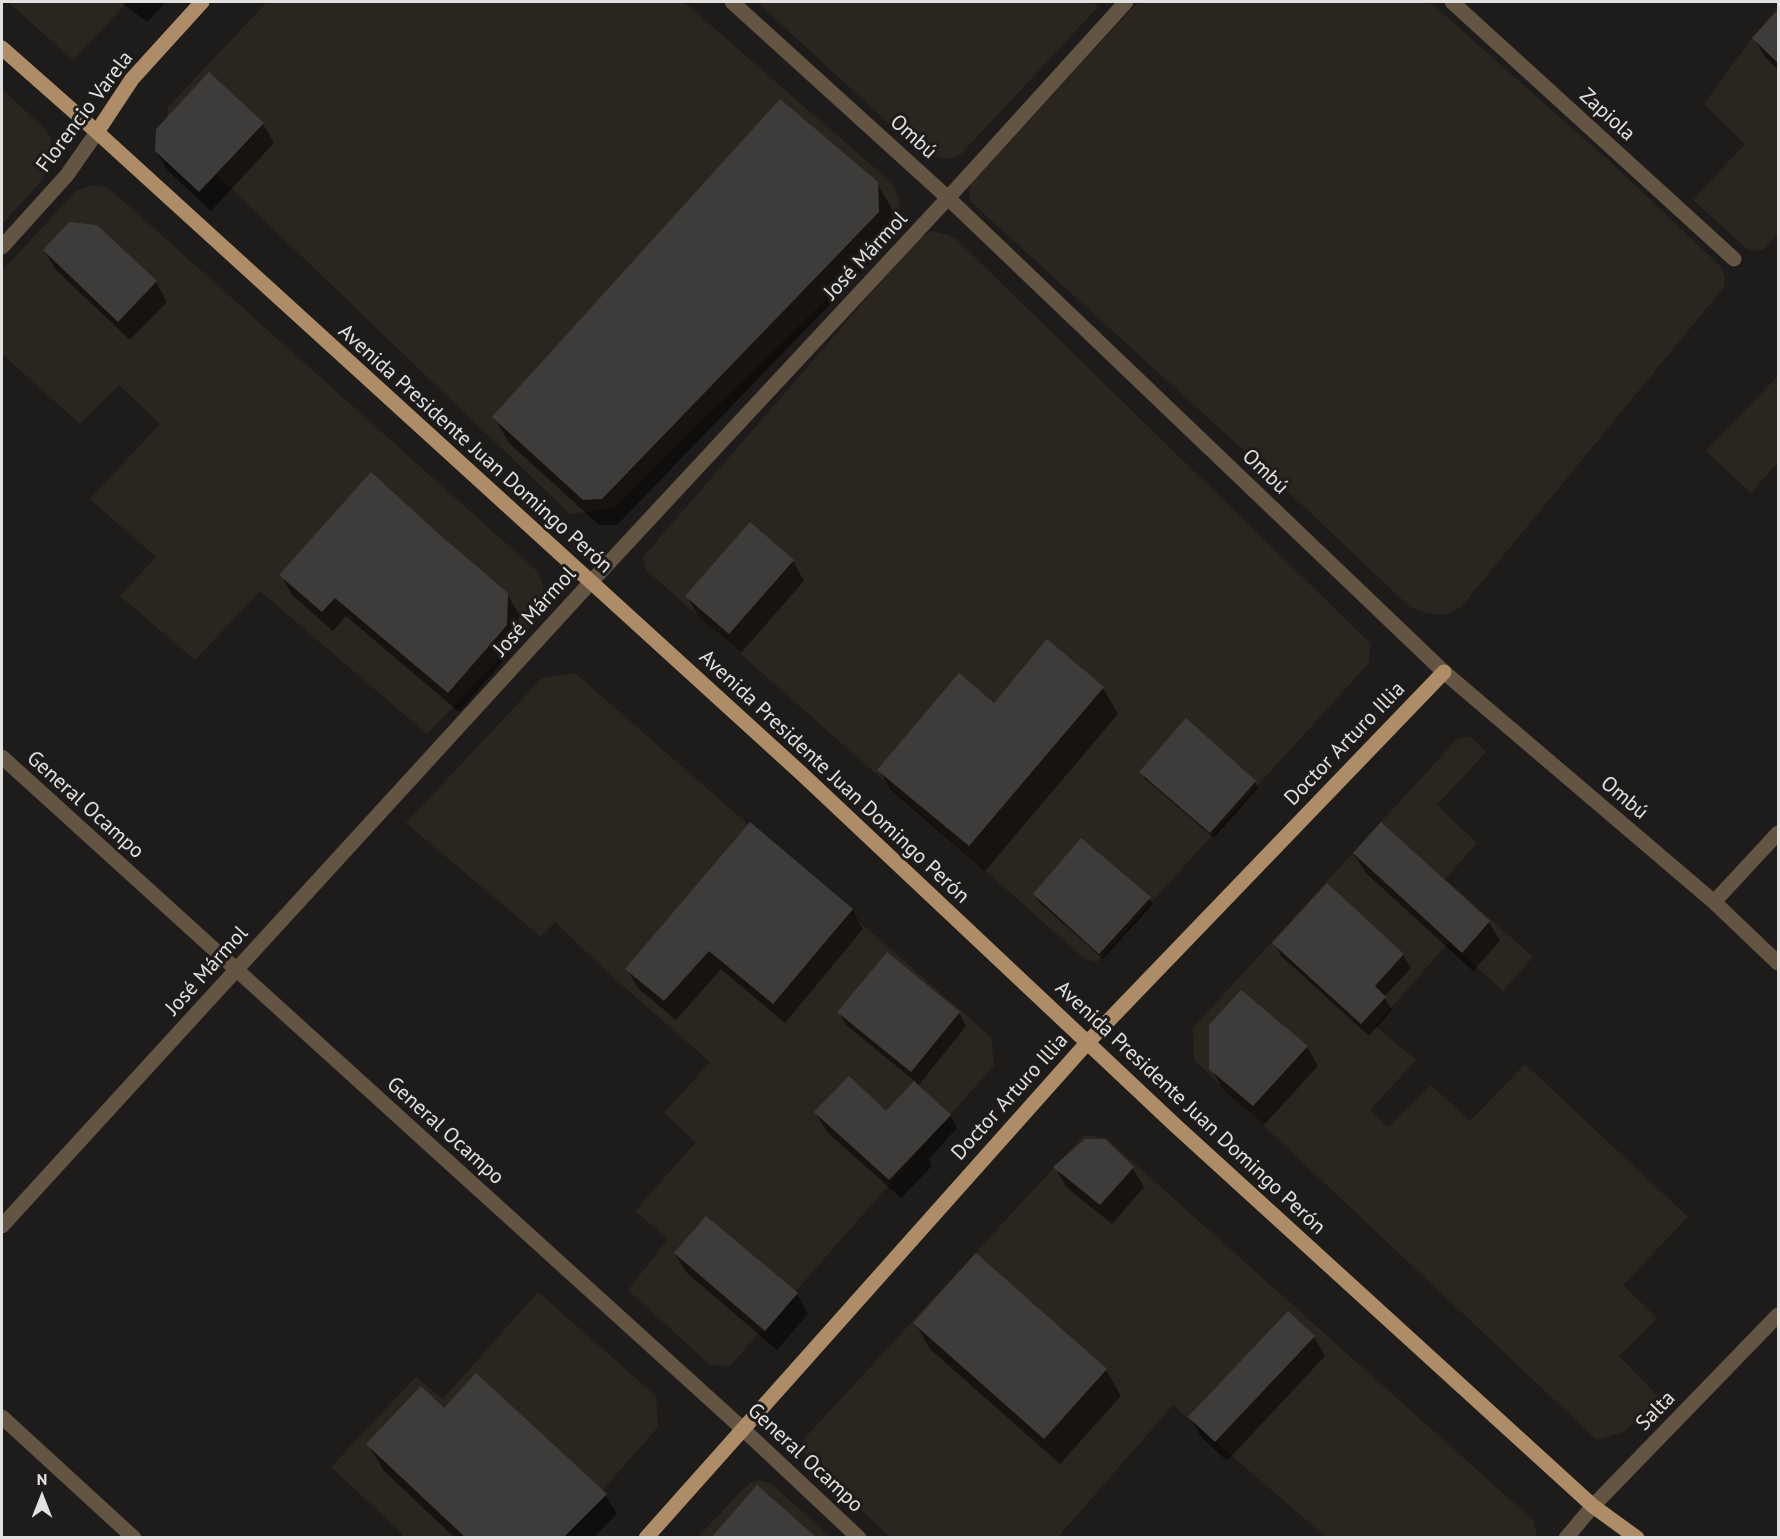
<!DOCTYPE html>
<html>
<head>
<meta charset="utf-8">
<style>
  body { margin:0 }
  #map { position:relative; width:1780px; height:1539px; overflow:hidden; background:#1e1c1a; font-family:"PT Sans",sans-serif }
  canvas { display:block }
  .frame { position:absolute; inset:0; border:3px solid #e2e1e0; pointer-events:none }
  .north { position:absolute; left:12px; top:1467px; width:60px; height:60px; -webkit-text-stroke:4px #1e1c1a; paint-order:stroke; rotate:0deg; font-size:16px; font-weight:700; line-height:24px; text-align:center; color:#e2e1e0 }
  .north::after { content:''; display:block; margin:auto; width:21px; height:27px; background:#e2e1e0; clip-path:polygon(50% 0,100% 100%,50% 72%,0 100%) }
</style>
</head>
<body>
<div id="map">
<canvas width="1780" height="1539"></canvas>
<div class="frame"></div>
<div class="north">N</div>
</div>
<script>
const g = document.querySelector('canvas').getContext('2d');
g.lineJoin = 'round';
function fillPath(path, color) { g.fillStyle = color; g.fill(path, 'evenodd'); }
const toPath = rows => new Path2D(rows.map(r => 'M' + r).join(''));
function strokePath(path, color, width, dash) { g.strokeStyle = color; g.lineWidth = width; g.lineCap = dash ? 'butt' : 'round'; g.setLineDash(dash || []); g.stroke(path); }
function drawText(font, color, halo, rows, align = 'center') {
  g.font = font + ' "PT Sans",sans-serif'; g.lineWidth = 6; g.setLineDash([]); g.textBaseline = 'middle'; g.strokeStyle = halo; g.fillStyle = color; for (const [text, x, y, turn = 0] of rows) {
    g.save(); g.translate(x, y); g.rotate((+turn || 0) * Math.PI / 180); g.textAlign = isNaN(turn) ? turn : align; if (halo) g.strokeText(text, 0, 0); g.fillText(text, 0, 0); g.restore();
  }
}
fillPath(toPath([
  [8,2,128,2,73,60],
  [267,2,684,2,893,184,898,196,900,209,898,228,614,508,570,514,167,127,168,107],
  [757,2,1093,2,1098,7,961,154,950,159,923,155],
  [1138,2,1430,2,1618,169,1721,267,1725,277,1724,287,1461,607,1445,615,1426,613,1410,607,1263,468,970,201,969,191,972,181],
  [1778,7,1778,234,1764,249,1756,251,1746,248,1693,200,1745,144,1704,104,1752,38],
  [2,89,47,131,51,139,51,154,47,171,43,179,2,224],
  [94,185,105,187,120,198,538,572,543,585,543,605,538,618,427,734,260,591,195,660,120,596,156,557,90,499,160,424,119,385,80,424,2,354,2,271,77,190],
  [933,231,954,237,1370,643,1369,663,1097,962,1085,959,646,570,643,557,918,239],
  [1778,376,1778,462,1751,493,1706,451],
  [575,673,991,1037,994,1065,730,1366,710,1365,628,1290,668,1239,635,1211,696,1142,664,1113,710,1062,615,979,555,922,541,937,406,823,542,678],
  [1470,736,1486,752,1437,805,1477,843,1445,879,1533,957,1503,991,1449,942,1375,1026,1416,1060,1370,1110,1388,1127,1431,1085,1470,1121,1525,1064,1688,1217,1623,1285,1657,1318,1619,1356,1662,1400,1623,1432,1597,1440,1194,1060,1193,1028,1457,739],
  [1084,1135,1106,1138,1533,1520,1537,1537,1326,1537,1173,1405,1058,1537,890,1537,812,1463,801,1449,804,1439],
  [538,1292,656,1396,658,1427,561,1537,401,1537,403,1534,331,1467,416,1377,443,1399],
  [760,1480,772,1484,830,1537,697,1538,743,1489,752,1482]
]), '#2b251f');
fillPath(toPath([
  [121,2,166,2,147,22],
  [1778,12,1778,70,1765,57,1754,38],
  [263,124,274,143,211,211,168,171,156,151],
  [877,183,892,209,893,239,617,525,599,525,509,443,494,417],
  [96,226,156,282,167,302,130,340,56,270,44,250],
  [441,538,507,594,519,614,517,645,459,712,346,616,333,631,292,595,281,575],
  [793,561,804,581,741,653,698,616,687,596],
  [1103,688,1118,714,985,871,890,789,879,770,994,705],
  [1186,720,1255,782,1258,788,1214,838,1144,778,1140,772],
  [1354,854,1489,922,1500,941,1473,971,1366,873],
  [1035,895,1149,898,1153,904,1103,959,1038,901],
  [852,910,863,929,785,1023,721,969,676,1020,638,988,627,969],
  [1274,943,1403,955,1411,968,1384,997,1392,1010,1369,1036,1281,956],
  [839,1012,959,1013,966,1026,918,1086,950,1115,957,1128,929,1159,932,1166,901,1198,827,1132,816,1113,886,1113,916,1082,846,1025],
  [1307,1047,1318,1066,1264,1125,1222,1088,1211,1068],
  [1055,1167,1132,1168,1144,1187,1112,1224,1066,1187],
  [675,1254,797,1294,808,1314,777,1350,687,1273],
  [976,1255,1106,1370,1121,1396,1060,1464,930,1349,915,1323],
  [1314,1337,1325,1356,1227,1461,1201,1437,1190,1417],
  [444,1410,605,1495,617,1514,593,1538,455,1538,383,1470,368,1444]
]), '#0007');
fillPath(toPath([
  [1778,10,1778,63,1752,38],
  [209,72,264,123,199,192,155,151,156,129],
  [780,99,878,182,879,212,602,499,583,500,492,417],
  [69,222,97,225,157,281,118,322,43,250],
  [371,472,442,537,508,593,507,625,448,693,335,598,322,612,279,575],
  [750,522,794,560,729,634,685,596],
  [1047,639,1104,687,969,846,877,770,959,673,994,703],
  [1186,718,1256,781,1210,833,1139,772],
  [750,822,853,909,773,1004,709,951,664,1001,625,969],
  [1381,822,1490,921,1462,953,1353,853],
  [1081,838,1151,897,1099,954,1033,894],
  [1327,883,1404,954,1375,986,1386,997,1361,1024,1272,943],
  [887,952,960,1012,911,1072,837,1012],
  [1241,990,1308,1046,1253,1106,1209,1069,1209,1025],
  [849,1076,886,1111,914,1081,951,1115,889,1180,814,1112],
  [1085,1139,1105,1139,1134,1167,1100,1205,1053,1167],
  [706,1216,798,1293,765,1331,674,1253],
  [976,1253,1107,1369,1044,1439,913,1323],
  [1288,1311,1315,1336,1215,1442,1188,1417],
  [476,1373,607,1494,563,1538,466,1538,366,1444,421,1386,444,1408],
  [757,1485,817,1538,711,1538]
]), '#3e3c3a');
strokePath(toPath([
  [732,2,948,198,1444,672,1714,902,1778,963],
  [1452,2,1734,259],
  [2,247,67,175,97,132],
  [2,757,744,1430,859,1538],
  [1714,902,1778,833],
  [2,1226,590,583,948,198,1126,2],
  [2,1417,134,1538],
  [1566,1538,1593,1506,1778,1315]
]), '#645443', 15);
strokePath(toPath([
  [2,48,97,132,802,774,1176,1126,1593,1506,1637,1538],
  [97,132,132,79,202,2],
  [646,1538,1087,1043,1444,672]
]), '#ad8c67', 15);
drawText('21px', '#e2e1e0', '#1e1c1a', [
  ["Florencio Varela",85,112,-53],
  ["Zapiola",1607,115,42],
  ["Ombú",913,137,42],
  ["José Mármol",866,256,-47],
  ["Avenida Presidente Juan Domingo Perón",475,449,42],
  ["Ombú",1265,472,44],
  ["José Mármol",535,612,-48],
  ["Doctor Arturo Illia",1345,744,-46],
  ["Avenida Presidente Juan Domingo Perón",834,777,43],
  ["Ombú",1624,798,40],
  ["General Ocampo",85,805,42],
  ["José Mármol",207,971,-48],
  ["Doctor Arturo Illia",1010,1097,-48],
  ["Avenida Presidente Juan Domingo Perón",1190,1108,43],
  ["General Ocampo",445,1131,42],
  ["Salta",1656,1411,-46],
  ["General Ocampo",805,1458,43]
]);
</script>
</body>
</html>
